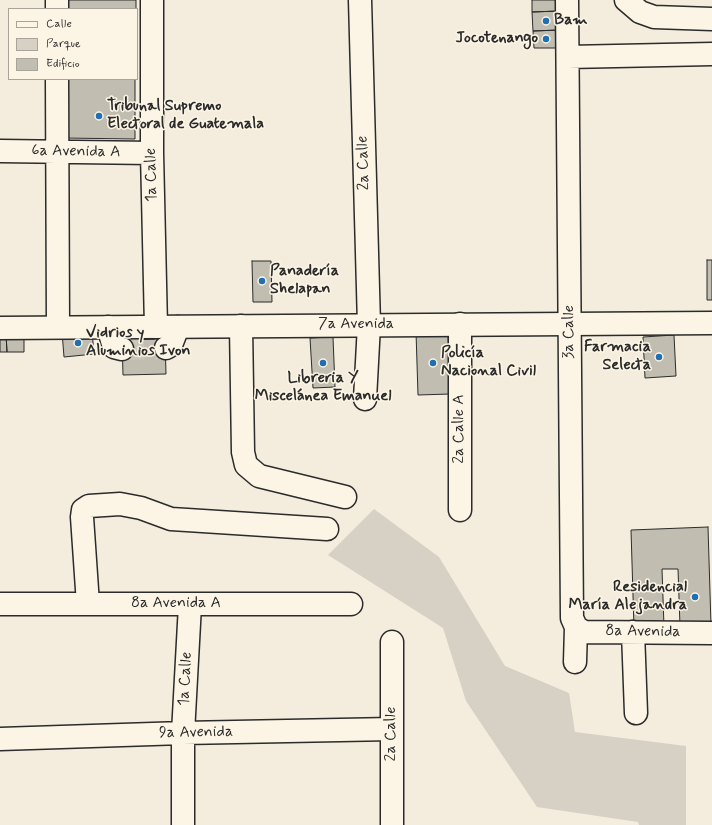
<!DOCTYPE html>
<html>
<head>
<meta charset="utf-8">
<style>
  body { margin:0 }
  #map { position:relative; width:712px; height:825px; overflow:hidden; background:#f4edde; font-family:Mynerve,sans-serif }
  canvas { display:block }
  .legend { position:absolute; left:8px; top:8px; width:130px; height:72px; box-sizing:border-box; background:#fcf5e5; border:1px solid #a8a49b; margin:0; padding:5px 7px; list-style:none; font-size:12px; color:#2b2b2b }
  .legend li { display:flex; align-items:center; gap:8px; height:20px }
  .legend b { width:20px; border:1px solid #a8a49b }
</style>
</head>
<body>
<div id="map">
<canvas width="712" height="825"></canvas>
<ul class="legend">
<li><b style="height:5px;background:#fcf5e5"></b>Calle</li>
<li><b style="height:11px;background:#d6d1c4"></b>Parque</li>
<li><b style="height:11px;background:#c2bdb1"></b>Edificio</li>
</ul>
</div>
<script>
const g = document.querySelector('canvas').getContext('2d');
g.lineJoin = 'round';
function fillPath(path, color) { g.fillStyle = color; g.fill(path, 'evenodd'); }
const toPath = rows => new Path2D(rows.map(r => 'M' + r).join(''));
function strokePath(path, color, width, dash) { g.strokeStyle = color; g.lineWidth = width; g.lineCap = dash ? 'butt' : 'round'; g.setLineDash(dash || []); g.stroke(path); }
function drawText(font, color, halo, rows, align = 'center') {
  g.font = font + ' Mynerve,sans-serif'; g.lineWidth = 3; g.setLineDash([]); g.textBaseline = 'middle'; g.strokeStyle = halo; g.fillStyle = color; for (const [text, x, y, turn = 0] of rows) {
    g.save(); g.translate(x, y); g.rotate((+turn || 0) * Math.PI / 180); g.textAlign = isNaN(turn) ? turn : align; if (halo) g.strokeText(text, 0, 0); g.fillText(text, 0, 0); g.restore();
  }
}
fillPath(toPath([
  [374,509,439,557,505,666,569,693,575,732,686,746,686,825,639,825,638,822,537,807,466,701,443,628,328,555]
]), '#d6d1c4');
const building = toPath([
  [64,0,136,0,136,9,64,9,64,0],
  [532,0,559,0,559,11,532,12,532,0],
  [559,11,559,30,533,31,532,12,559,11],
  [559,30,559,48,534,48,533,31,559,30],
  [63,79,135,79,135,139,63,138,63,79],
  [707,260,712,260,712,300,707,300,707,260],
  [252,261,271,261,272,302,253,302,252,261],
  [92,330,94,354,64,357,62,332,92,330],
  [448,331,450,394,418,395,416,332,448,331],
  [0,334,6,334,7,352,0,352,0,334],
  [6,334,24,334,24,352,7,352,6,334],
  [674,335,676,376,645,378,643,337,674,335],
  [333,337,335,387,313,388,310,338,333,337],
  [165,339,166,374,123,375,122,340,165,339],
  [708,527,711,625,680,626,678,569,662,569,664,627,634,628,631,530,708,527]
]);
fillPath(building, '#c2bdb1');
strokePath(building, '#2b2b2b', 1);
strokePath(toPath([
  [122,349,166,348]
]), '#ccc6ba', 22, [22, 11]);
const minor = toPath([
  [152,0,152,153,156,327],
  [360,0,369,325,365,399],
  [567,0,572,618,576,627,575,662],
  [626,0,640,12,654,17,712,19],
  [57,9,57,0],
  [568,57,712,54],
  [57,79,58,327],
  [0,151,152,153],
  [460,324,460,510],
  [241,326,243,452,246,465,259,476,345,497],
  [108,327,114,347,122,349],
  [166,348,171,345,178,327],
  [0,604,351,604],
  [88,604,82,517,83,510,89,506,120,504,141,508,171,519,187,520,327,529],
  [576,627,584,632,712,633],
  [633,632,636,713],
  [0,739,183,733,392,729],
  [183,825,183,733,190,605],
  [392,825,392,642]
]);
const major = toPath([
  [0,328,712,323]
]);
strokePath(minor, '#2b2b2b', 25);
strokePath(major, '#2b2b2b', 25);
strokePath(minor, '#fcf5e5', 22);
strokePath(major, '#fcf5e5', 22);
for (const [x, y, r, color] of [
  [546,21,4,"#1f6fb2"],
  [546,39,4,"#1f6fb2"],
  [99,116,4,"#1f6fb2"],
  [262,281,4,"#1f6fb2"],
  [78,343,4,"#1f6fb2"],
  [659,357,4,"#1f6fb2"],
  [323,363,4,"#1f6fb2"],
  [433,363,4,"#1f6fb2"],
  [695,597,4,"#1f6fb2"]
]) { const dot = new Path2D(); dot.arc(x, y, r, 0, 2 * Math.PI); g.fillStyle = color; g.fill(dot); strokePath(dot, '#fcf5e5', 1.5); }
drawText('bold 16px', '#2b2b2b', '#fcf5e5', [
  ["Bam",554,21],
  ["Jocotenango",538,39,"right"],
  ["Tribunal Supremo",107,107],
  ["Electoral de Guatemala",107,125],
  ["Panadería",270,272],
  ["Shelapan",270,290],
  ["Vidrios y",86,334],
  ["Aluminios Ivon",86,352],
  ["Farmacia",651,348,"right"],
  ["Selecta",651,366,"right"],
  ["Policía",441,354],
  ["Nacional Civil",441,372],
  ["Libreria Y",323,379,"center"],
  ["Miscelánea Emanuel",323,397,"center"],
  ["Residencial",687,588,"right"],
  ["María Alejandra",687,606,"right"]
], 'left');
drawText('16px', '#2b2b2b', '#fcf5e5', [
  ["6a Avenida A",76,152,1],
  ["2a Calle",364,163,-92],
  ["1a Calle",152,175,-91],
  ["7a Avenida",356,325],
  ["3a Calle",570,332,-90],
  ["2a Calle A",460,429,-90],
  ["8a Avenida A",176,604],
  ["8a Avenida",643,632,1],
  ["1a Calle",186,679,-87],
  ["9a Avenida",196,733,-1],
  ["2a Calle",392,734,-90]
]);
</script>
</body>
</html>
